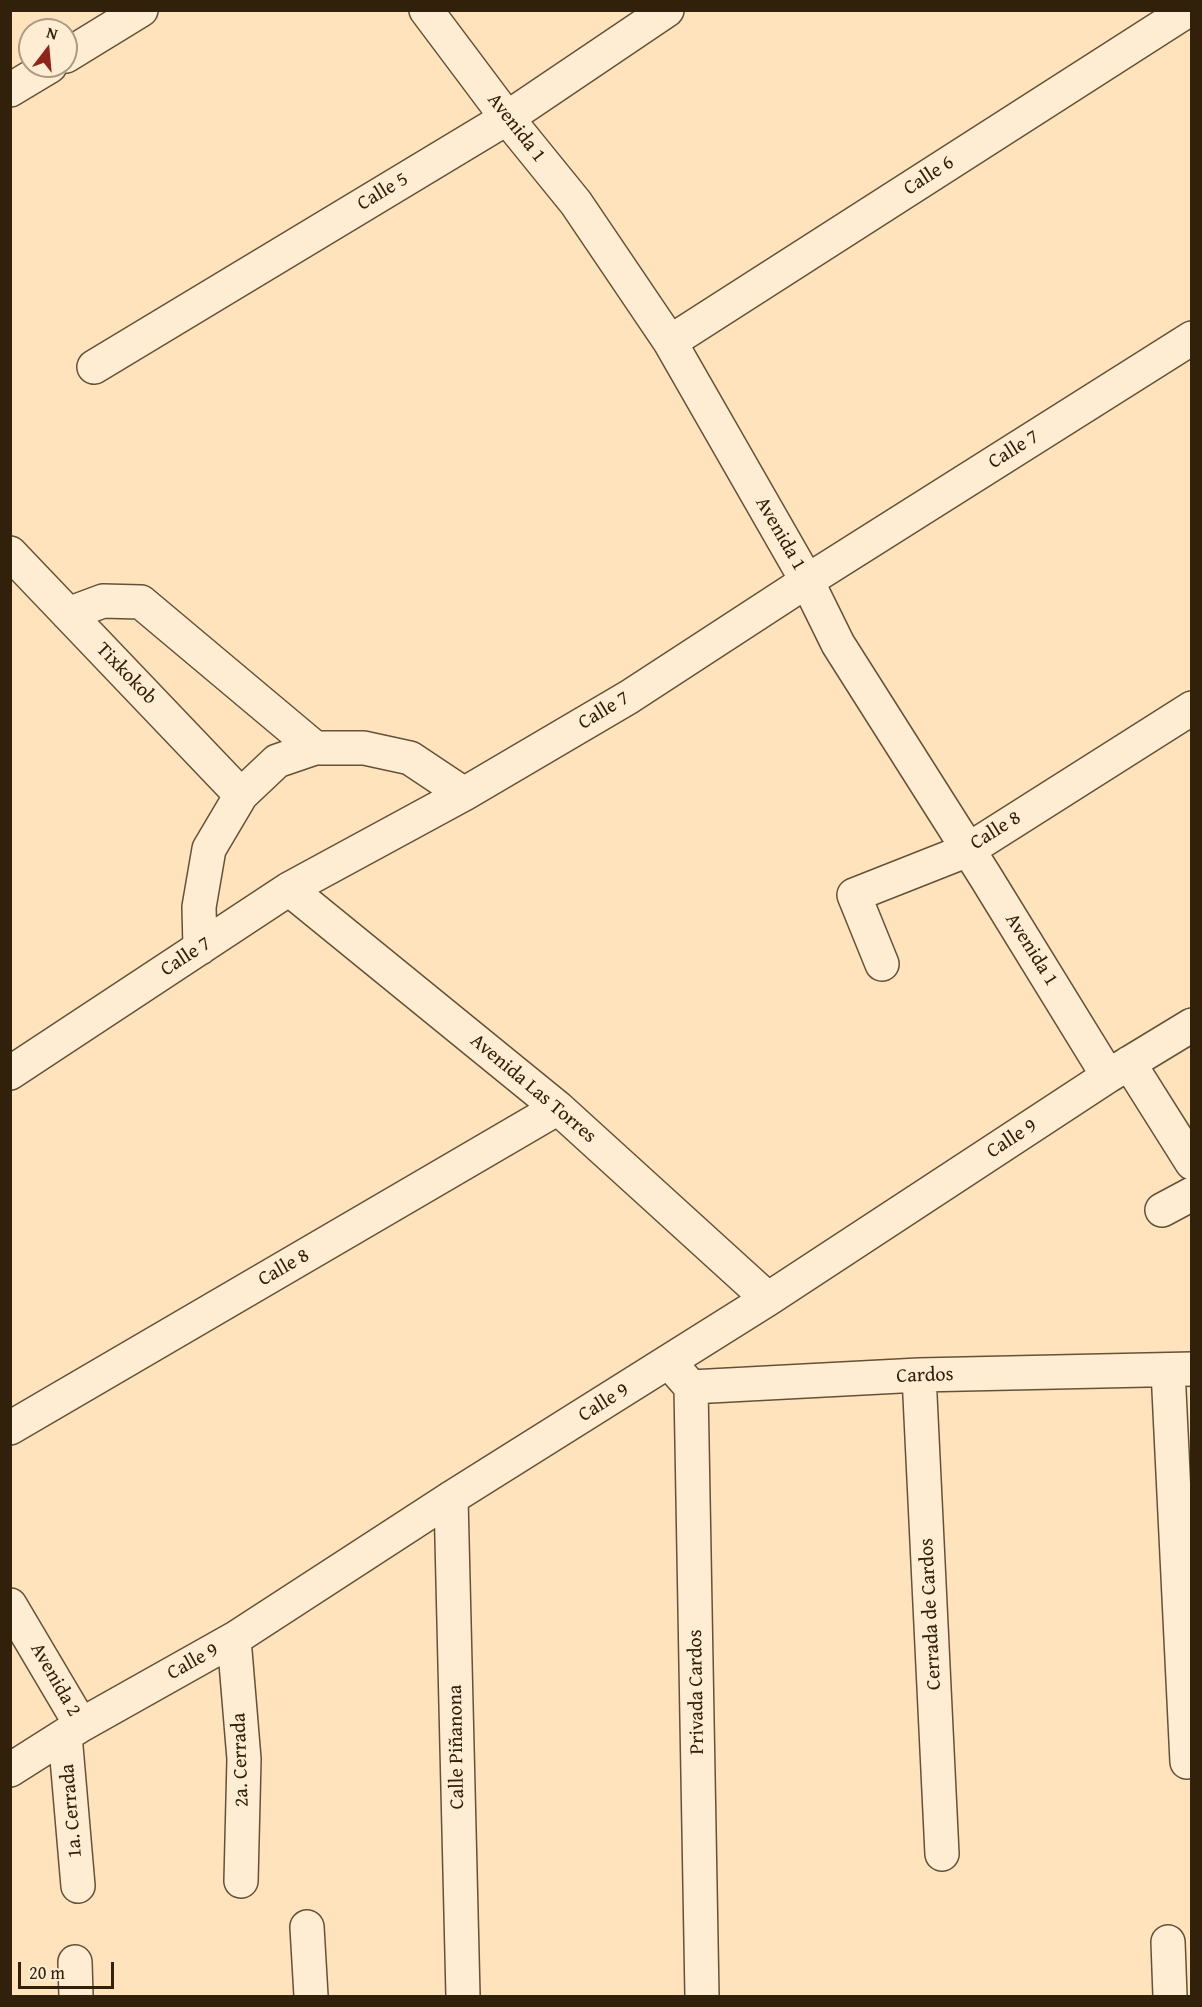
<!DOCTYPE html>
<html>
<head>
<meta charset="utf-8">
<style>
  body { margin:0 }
  #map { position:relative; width:1202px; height:2007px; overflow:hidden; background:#fee3bc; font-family:"Gentium Book Plus",serif }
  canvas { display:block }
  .frame { position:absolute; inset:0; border:12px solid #31210b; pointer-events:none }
  .north { position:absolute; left:18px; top:18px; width:60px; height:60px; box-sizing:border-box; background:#feedd3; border:2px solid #ac9b83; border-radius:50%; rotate:16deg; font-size:16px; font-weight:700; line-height:24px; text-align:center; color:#31210b }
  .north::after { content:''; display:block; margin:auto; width:21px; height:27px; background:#8f2418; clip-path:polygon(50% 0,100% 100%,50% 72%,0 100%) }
  .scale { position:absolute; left:18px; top:1962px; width:96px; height:27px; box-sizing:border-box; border:3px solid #31210b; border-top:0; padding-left:8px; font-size:18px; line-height:21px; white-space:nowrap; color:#31210b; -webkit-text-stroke:4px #feedd3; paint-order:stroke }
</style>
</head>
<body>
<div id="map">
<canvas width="1202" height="2007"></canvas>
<div class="frame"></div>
<div class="north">N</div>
<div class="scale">20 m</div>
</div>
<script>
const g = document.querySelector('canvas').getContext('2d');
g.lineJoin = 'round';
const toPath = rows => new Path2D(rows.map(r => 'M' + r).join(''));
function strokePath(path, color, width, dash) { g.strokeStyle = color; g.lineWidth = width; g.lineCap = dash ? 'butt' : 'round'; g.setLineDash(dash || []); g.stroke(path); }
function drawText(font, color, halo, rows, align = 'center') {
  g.font = font + ' "Gentium Book Plus",serif'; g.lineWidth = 6; g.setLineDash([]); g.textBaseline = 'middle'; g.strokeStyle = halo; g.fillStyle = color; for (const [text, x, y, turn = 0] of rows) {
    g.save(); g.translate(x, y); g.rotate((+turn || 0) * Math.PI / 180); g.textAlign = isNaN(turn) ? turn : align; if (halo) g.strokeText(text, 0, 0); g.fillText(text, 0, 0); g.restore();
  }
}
const minor = toPath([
  [426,10,507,118,576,203,670,342,807,581,838,644,985,876,1108,1076],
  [66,56,141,10],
  [10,90,50,66],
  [670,342,1188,10],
  [94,367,507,118,667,10],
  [10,553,241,795],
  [68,614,103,601,141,602,315,748],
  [289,889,558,1108,768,1299],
  [200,948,199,907,209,849,241,795,277,761,315,748,364,748,410,758,464,794],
  [882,964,854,895,968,850,1192,708],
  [1129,1063,1192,1163],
  [10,1073,289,889,464,794,629,697,807,581,1192,338],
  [1162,1210,1192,1194],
  [676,1370,691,1387,919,1375,1192,1369],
  [1168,1370,1187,1762],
  [919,1375,942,1854],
  [691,1387,702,1996],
  [10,1428,558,1108],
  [451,1498,463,1996],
  [10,1605,81,1725],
  [234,1639,244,1759,241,1881],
  [65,1735,78,1886],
  [10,1770,81,1725,234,1639,451,1498,768,1299,1108,1076,1192,1025],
  [307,1927,311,1996],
  [1168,1942,1170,1996],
  [75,1962,76,1996]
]);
strokePath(minor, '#645237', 36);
strokePath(minor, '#feedd3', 33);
drawText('20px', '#31210b', '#feedd3', [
  ["Avenida 1",516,128,52],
  ["Calle 6",929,176,-33],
  ["Calle 5",383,192,-31],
  ["Calle 7",1014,450,-32],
  ["Avenida 1",780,534,60],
  ["Tixkokob",126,674,46],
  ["Calle 7",604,711,-31],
  ["Calle 8",996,831,-32],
  ["Avenida 1",1031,950,58],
  ["Calle 7",186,957,-33],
  ["Avenida Las Torres",533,1089,40],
  ["Calle 9",1012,1139,-33],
  ["Calle 8",284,1268,-30],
  ["Cardos",925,1376,-2],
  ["Calle 9",604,1403,-32],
  ["Cerrada de Cardos",931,1614,-93],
  ["Calle 9",193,1662,-29],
  ["Avenida 2",55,1680,60],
  ["Privada Cardos",697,1692,-91],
  ["Calle Piñanona",457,1747,-91],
  ["2a. Cerrada",241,1760,-92],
  ["1a. Cerrada",72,1811,-95]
]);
</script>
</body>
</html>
